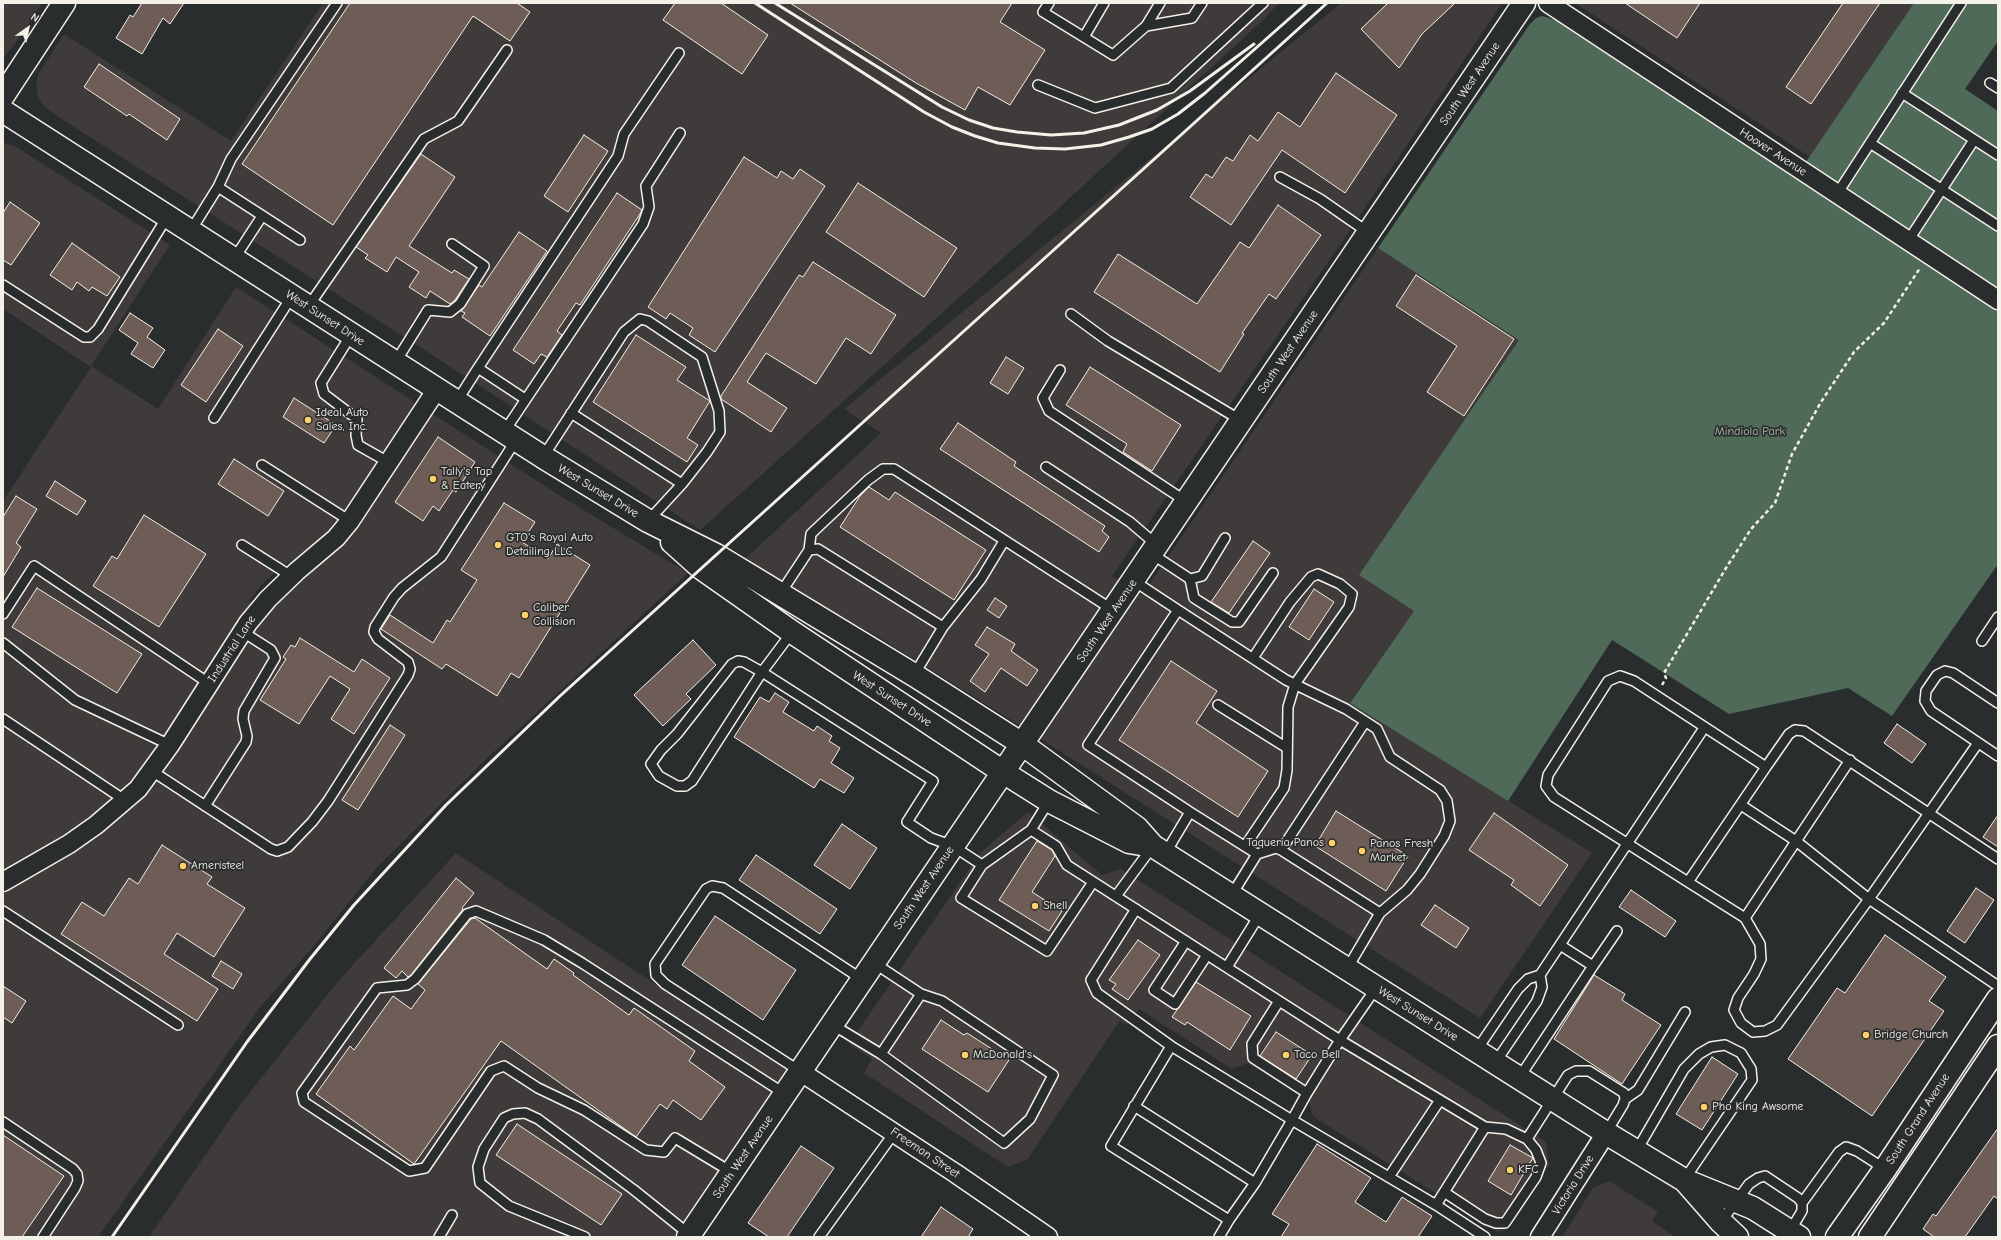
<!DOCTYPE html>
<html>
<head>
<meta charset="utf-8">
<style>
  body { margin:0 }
  #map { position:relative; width:2001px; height:1240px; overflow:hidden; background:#2a2d2e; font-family:"Comic Neue",sans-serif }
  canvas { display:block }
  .frame { position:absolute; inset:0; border:4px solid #f4f1e8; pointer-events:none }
  .north { position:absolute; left:8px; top:8px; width:40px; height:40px; -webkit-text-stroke:3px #2a2d2e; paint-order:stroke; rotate:33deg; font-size:11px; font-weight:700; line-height:16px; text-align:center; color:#f4f1e8 }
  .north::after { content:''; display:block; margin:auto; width:14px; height:18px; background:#f4f1e8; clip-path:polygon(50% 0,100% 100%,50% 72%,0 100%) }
</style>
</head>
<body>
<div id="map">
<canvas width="2001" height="1240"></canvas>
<div class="frame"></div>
<div class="north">N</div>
</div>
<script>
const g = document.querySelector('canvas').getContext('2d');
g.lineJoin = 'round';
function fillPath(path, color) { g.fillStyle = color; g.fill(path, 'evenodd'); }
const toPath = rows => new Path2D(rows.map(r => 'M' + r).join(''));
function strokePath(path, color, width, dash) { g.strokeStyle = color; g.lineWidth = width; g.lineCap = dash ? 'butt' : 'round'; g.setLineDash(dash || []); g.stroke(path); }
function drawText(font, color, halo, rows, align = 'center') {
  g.font = font + ' "Comic Neue",sans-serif'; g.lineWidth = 3.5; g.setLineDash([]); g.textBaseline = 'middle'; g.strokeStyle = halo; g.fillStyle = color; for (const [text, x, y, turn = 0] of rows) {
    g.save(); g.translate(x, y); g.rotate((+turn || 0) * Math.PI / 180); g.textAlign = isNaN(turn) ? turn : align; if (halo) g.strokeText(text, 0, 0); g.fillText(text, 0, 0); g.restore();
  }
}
fillPath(toPath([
  [3,3,42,3,15,44,3,58],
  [323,3,1279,3,1263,20,1060,207,700,530,434,356,60,118,45,107,38,97,36,85,39,73,64,34,231,141],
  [1341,3,1502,3,1348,233,1112,576,1142,595,1378,248,1520,340,1360,575,1414,611,1350,702,1592,853,1480,1018,1003,715,880,638,772,577,746,558,881,433,844,409],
  [1575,3,1914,3,1810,157],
  [3,142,18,148,170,245,91,366,158,409,236,287,562,497,688,573,483,762,377,867,313,947,261,1006,98,1237,3,1237,3,501,91,367,3,309],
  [346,509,357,516,263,611,249,601,262,584,277,570,305,552,321,539],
  [1028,812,1102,875,1121,869,1546,1142,1549,1165,1508,1229,1498,1232,1317,1119,1312,1114,1309,1101,1248,1063,1232,1069,1139,1009,1127,1025,1120,1020,1028,1159,1008,1167,864,1073,872,1059,849,1044,980,853],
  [456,853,795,1076,687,1237,149,1237,239,1106,340,979],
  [1609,1181,1658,1212,1652,1221,1675,1237,1562,1237,1593,1188]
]), '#3e3b3a');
fillPath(toPath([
  [1914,3,1998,3,1998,41,1965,89,1998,111,1998,564,1892,716,1848,688,1729,714,1612,640,1508,801,1350,703,1414,611,1359,575,1519,340,1378,248,1530,24,1536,18,1542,16,1555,20,1795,178]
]), '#506a59');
const building = toPath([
  [142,3,184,3,170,24,163,18,142,54,116,38,130,15,133,17,142,3],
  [350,3,517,3,530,12,510,41,473,16,333,225,242,164,350,3],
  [675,3,721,3,768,35,742,74,663,20,675,3],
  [790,3,1012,3,1000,22,1045,50,1010,105,978,87,965,110,916,83,790,3],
  [1388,3,1455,3,1422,34,1399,68,1361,29,1388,3],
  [1625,3,1700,3,1677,38,1625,3],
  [1843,3,1880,3,1811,104,1786,87,1843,3],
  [99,64,180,119,167,140,129,114,127,116,84,87,99,64],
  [1336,73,1397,115,1345,193,1282,150,1231,225,1190,197,1206,174,1212,178,1226,157,1233,161,1250,135,1258,141,1278,112,1300,127,1336,73],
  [584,135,608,151,568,212,544,196,584,135],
  [421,154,455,177,409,246,452,273,454,270,469,279,455,300,450,304,430,291,426,298,409,287,419,272,396,257,387,272,365,258,368,255,356,247,421,154],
  [744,157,777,178,781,171,793,179,800,169,825,186,715,352,689,335,693,328,670,313,666,319,648,307,744,157],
  [858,183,957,248,924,297,826,232,858,183],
  [617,193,642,210,640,214,580,305,576,303,557,331,562,335,547,357,541,354,534,364,513,350,617,193],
  [10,202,40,223,11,265,3,260,3,213,10,202],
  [1278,205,1321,235,1276,299,1269,294,1242,333,1244,334,1220,372,1094,292,1118,254,1197,304,1240,242,1249,248,1278,205],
  [519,232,547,251,490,336,462,317,465,313,461,311,479,285,482,287,519,232],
  [72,243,120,277,107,296,92,287,89,291,77,282,72,290,50,275,72,243],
  [813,262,896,315,871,354,846,338,816,384,766,353,747,382,787,408,771,432,721,399,721,396,799,275,803,277,813,262],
  [1416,275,1514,339,1464,416,1427,392,1457,346,1396,306,1416,275],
  [130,313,153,328,147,337,165,350,153,368,131,354,138,343,119,330,130,313],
  [218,329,243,346,206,402,181,385,218,329],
  [636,335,686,367,677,380,710,401,687,438,698,445,687,462,593,402,636,335],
  [1006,357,1024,368,1008,394,990,383,1006,357],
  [1090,367,1181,425,1152,471,1123,452,1127,444,1066,405,1090,367],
  [294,398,336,425,324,443,283,417,294,398],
  [958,423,1016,462,1014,466,1105,526,1102,531,1109,537,1099,552,940,449,958,423],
  [438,437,475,462,456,492,453,490,439,511,433,506,423,521,395,502,438,437],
  [234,459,284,491,268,516,218,484,234,459],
  [55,481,86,501,77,515,46,496,55,481],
  [869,487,889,500,895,492,986,550,954,600,840,527,860,496,869,487],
  [16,496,37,509,16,543,21,547,3,577,3,517,16,496],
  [504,503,535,522,522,542,548,559,557,544,590,565,519,678,511,673,497,696,446,664,442,669,381,629,390,615,433,643,447,620,450,622,477,580,461,570,504,503],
  [144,515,206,554,159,627,93,586,112,556,117,559,144,515],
  [1253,541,1270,553,1229,613,1211,602,1253,541],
  [37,588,142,654,117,693,12,627,37,588],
  [1314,589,1334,602,1309,640,1289,627,1314,589],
  [995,598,1007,606,999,618,987,610,995,598],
  [987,627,1015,644,1011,651,1038,670,1027,686,1001,668,985,692,970,681,989,654,975,645,987,627],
  [300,638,354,672,362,659,390,678,354,734,331,719,350,689,330,676,299,724,260,700,286,659,283,657,291,645,295,647,300,638],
  [693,640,716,665,686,694,691,699,663,726,634,695,693,640],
  [1171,661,1217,691,1196,723,1268,771,1238,817,1119,740,1171,661],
  [775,693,789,702,783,712,814,731,817,726,832,736,829,741,840,748,831,763,854,778,844,793,820,779,814,788,734,737,760,697,769,702,775,693],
  [1897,724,1926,744,1912,763,1884,743,1897,724],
  [390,725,405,735,358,810,342,800,390,725],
  [1336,811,1408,856,1386,891,1315,846,1336,811],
  [1494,813,1568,865,1540,906,1511,885,1514,880,1469,850,1494,813],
  [1998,815,1998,847,1983,837,1998,815],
  [842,824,877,848,850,889,814,865,842,824],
  [1037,841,1052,850,1055,856,1032,892,1062,911,1049,931,999,900,1037,841],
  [162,845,212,877,207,884,245,908,214,957,177,933,164,954,218,989,197,1021,61,934,82,902,104,916,129,878,138,884,162,845],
  [756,855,837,909,820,934,739,880,756,855],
  [456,878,474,893,462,908,463,909,411,975,408,977,402,971,396,978,384,968,456,878],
  [1976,888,1994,900,1965,943,1947,931,1976,888],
  [1631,890,1676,921,1665,937,1619,907,1631,890],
  [1435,905,1469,928,1456,948,1421,925,1435,905],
  [715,916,796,970,763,1020,682,965,715,916],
  [475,918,547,969,554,959,574,973,573,975,629,1015,634,1008,695,1051,689,1061,725,1087,701,1120,673,1100,667,1109,660,1104,636,1137,501,1041,414,1164,316,1094,350,1046,354,1050,393,996,411,1009,425,990,418,984,471,919,475,918],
  [1885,935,1946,977,1929,1001,1944,1011,1872,1116,1788,1059,1837,988,1845,993,1885,935],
  [1138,940,1160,955,1128,1000,1112,989,1116,984,1109,980,1138,940],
  [221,961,242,974,233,989,212,976,221,961],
  [1594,975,1625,994,1622,1000,1661,1025,1622,1084,1554,1039,1594,975],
  [1196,982,1251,1016,1230,1050,1187,1022,1185,1025,1172,1017,1196,982],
  [3,986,26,1001,12,1023,3,1017,3,986],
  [941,1020,964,1035,967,1033,1009,1060,988,1092,922,1049,941,1020],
  [1276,1032,1312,1055,1296,1079,1260,1056,1276,1032],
  [1712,1057,1738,1074,1702,1130,1676,1114,1712,1057],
  [517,1124,622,1194,601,1225,496,1155,517,1124],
  [1998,1128,1998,1199,1994,1196,1965,1237,1934,1237,1923,1229,1933,1214,1936,1216,1998,1128],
  [3,1135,64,1176,22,1237,3,1237,3,1135],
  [1317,1144,1371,1178,1355,1202,1386,1222,1402,1197,1432,1216,1418,1237,1281,1237,1289,1224,1272,1214,1317,1144],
  [1510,1145,1533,1158,1511,1195,1488,1181,1510,1145],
  [801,1146,834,1168,787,1237,769,1237,748,1223,801,1146],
  [941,1207,973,1229,968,1237,921,1237,941,1207]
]);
fillPath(building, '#6e5c57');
strokePath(building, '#f4f1e8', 1);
const service = toPath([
  [1049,3,1043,12,1113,55,1146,26,1192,18,1202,3],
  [1146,26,1160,3],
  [1084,37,1104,3],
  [1990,83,1998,88],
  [1038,85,1095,108,1171,88,1263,3],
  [1902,93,1998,155],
  [1870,143,1998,226],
  [1280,177,1320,199,1369,233],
  [218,187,231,159,337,3],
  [1837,194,1961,3],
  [190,232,218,187,300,240],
  [1908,241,1974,140],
  [234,259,262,216],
  [3,285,84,337,90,337,98,329,167,217],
  [308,307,424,139,458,121,507,50],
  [1071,314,1108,341,1242,421],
  [351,335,321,383,324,394,357,419,356,435,358,445,388,462],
  [395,363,428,310,450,312,460,304,484,266,452,244],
  [1060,370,1043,398,1049,411,1187,502],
  [525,399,478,368,618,156,624,134,679,53],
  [457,401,478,368],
  [571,413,682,484],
  [214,418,292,296],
  [504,432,643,224,649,207,646,186,680,133],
  [543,457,624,332,640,319,648,321,702,357,719,411,720,432,707,452,682,484,648,521],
  [262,465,350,521],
  [1046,467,1130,522,1158,546],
  [242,545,291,576],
  [809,550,811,534,815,530,868,480,883,469,894,469,1113,610],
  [1152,554,1190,579,1202,576,1225,538],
  [1190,579,1194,598,1232,622,1239,622,1273,573],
  [1134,581,1178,610,1088,745,1190,812,1165,854],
  [780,594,809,550,818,549,943,627,914,675],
  [1178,610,1286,680,1346,709,1377,729,1390,757,1440,790,1447,801,1450,821,1444,836,1420,874,1407,890,1380,913,1347,969],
  [3,614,34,566,210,684],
  [943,627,981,579,1004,541],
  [792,632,762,672,933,781,907,822,931,838,953,846,982,865,1031,830],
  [1982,641,1998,617],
  [3,643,75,700,170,745],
  [738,661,744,662,762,672,692,781,685,786,677,786,659,776,651,764,661,750,677,734,732,664,738,661],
  [1620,676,1634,681,1766,767,1688,882,1554,797,1546,786,1548,775,1608,681,1620,676],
  [1998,703,1953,673,1945,671,1937,675,1926,691,1925,701,1931,711,1998,756],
  [1218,705,1287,748],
  [3,719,126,801],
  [1766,767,1789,734,1795,730,1804,731,1998,859],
  [152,771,271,849,277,851,288,847,312,822,328,801,408,675,410,669,408,662,378,639,374,632,375,627,394,597,402,588,441,557,516,440],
  [1049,801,1031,830,1056,846,1067,865,1340,1040,1376,988],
  [1741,805,1796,841,1869,899,1998,986],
  [205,806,246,742,247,736,243,719,244,711,275,658,271,650,243,632],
  [1190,812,1257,854,1231,896],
  [1245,846,1284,788,1287,770,1288,707,1295,684,1349,607,1352,594,1340,584,1318,574,1311,577,1290,602,1253,658],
  [1281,850,1365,722],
  [1257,854,1276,848,1281,850,1380,913],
  [982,865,961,898,1047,951,1093,882],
  [1688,882,1745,918,1760,944,1761,959,1754,974,1738,998,1734,1010,1741,1023,1753,1032,1765,1031,1777,1025,1869,899,1978,743],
  [1116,896,1153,846],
  [1136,909,1091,980,1097,993,1171,1046],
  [3,911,178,1025],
  [1745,918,1850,760],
  [1186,941,1154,990,1175,1004,1207,955],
  [874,963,921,994,942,1001,1053,1075,1030,1119,1004,1143,881,1054,921,994],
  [1593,966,1617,931],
  [1227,967,1260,914],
  [1279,1001,1252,1044,1253,1058,1307,1093],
  [833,1025,881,1054],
  [1476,1051,1518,989,1528,979,1540,975,1704,728],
  [1495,1063,1537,1001,1542,987,1540,975],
  [801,1072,665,984,656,975,655,964,706,889,712,886,723,888,863,980],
  [1519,1078,1593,966,1560,945],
  [1625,1099,1638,1090,1685,1012],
  [1134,1106,1255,1183],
  [3,1122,73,1169,77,1174,78,1181,75,1188,43,1237],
  [1485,1127,1506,1129,1527,1139,1568,1075,1576,1071,1589,1071,1624,1093,1625,1099,1623,1105,1606,1133],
  [1637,1150,1684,1069,1699,1054,1711,1047,1725,1045,1741,1053,1751,1069,1752,1080,1684,1180],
  [733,1173,675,1138,664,1152,646,1150,584,1110,538,1088,504,1066,491,1071,425,1168,409,1171,304,1102,302,1093,377,988,407,985,415,979,467,914,476,911,544,940,582,963,785,1094],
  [1389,1177,1440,1100],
  [1444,1192,1485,1219,1496,1223,1505,1223,1536,1177,1541,1163,1536,1150,1527,1139],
  [1802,1203,1839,1152,1846,1147,1857,1151,1885,1169],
  [1229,1220,1255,1183,1292,1120,1436,1205],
  [1721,1222,1749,1184,1758,1178,1765,1176,1798,1198,1802,1203,1802,1211,1790,1231],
  [439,1237,452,1215],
  [585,1237,509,1206,480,1183,478,1167,484,1149,504,1118,513,1114,525,1113,538,1119,634,1190,690,1235],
  [819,1237,894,1133],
  [1219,1237,1229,1220,1111,1146,1171,1046,1292,1120,1307,1093,1340,1040,1485,1127,1436,1205,1485,1237]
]);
const minor = toPath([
  [1548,3,1998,300],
  [3,882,69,844,96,825,138,789,170,745,248,623,268,599,297,571,336,538,350,521,437,389],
  [801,1072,955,1173,1048,1237],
  [1540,1237,1606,1133]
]);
const tertiary = toPath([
  [3,96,64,3],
  [688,1237,1524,3],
  [1837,1237,1885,1169,1998,999],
  [1870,1237,1998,1046]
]);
const secondary = toPath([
  [3,111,543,457,648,521,716,555,914,675,1022,744,1137,828,1153,846,1606,1133,1684,1180,1753,1208,1799,1237],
  [672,542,701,568,792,632,1003,772,1049,801,1129,842,1153,846],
  [1686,1182,1721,1222,1737,1237]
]);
strokePath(service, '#f4f1e8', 12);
strokePath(minor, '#f4f1e8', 21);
strokePath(tertiary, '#f4f1e8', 25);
strokePath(secondary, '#f4f1e8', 25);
strokePath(toPath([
  [1662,685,1666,678,1664,673,1726,568,1751,529,1775,503,1792,454,1821,402,1854,352,1884,323,1920,268]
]), '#f4f1e8', 2.5, [4, 3]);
strokePath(service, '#2a2d2e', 9);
strokePath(minor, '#2a2d2e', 18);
strokePath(tertiary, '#2a2d2e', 22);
strokePath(secondary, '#2a2d2e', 22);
strokePath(toPath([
  [755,3,924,112,952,127,975,136,998,143,1035,148,1065,149,1101,145,1129,137,1152,129,1178,114,1205,93,1307,3],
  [775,3,942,107,969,120,993,128,1017,132,1051,135,1084,133,1119,125,1157,110,1190,91,1254,44],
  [112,1237,247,1042,310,959,354,905,446,805,560,696,1327,3]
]), '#f4f1e8', 3);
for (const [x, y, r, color] of [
  [308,420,4,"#ffd166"],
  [433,479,4,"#ffd166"],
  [498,545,4,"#ffd166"],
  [525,615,4,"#ffd166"],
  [1332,843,4,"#ffd166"],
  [1362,851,4,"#ffd166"],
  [183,866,4,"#ffd166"],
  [1035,906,4,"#ffd166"],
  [1866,1035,4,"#ffd166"],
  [965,1055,4,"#ffd166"],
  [1286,1055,4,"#ffd166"],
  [1704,1107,4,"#ffd166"],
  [1510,1170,4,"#ffd166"]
]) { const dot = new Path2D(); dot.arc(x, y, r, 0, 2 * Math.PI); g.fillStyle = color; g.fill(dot); strokePath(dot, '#2a2d2e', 1.5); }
drawText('12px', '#f4f1e8', '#2a2d2e', [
  ["South West Avenue",1470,84,-56],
  ["Hoover Avenue",1773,152,33],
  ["West Sunset Drive",325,318,33],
  ["South West Avenue",1288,352,-56],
  ["West Sunset Drive",598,491,31],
  ["South West Avenue",1107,621,-56],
  ["Industrial Lane",232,649,-57],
  ["West Sunset Drive",892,699,33],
  ["South West Avenue",924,888,-56],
  ["West Sunset Drive",1418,1014,32],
  ["South Grand Avenue",1918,1119,-57],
  ["Freeman Street",925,1153,34],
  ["South West Avenue",743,1157,-56],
  ["Victoria Drive",1573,1185,-58]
]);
drawText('12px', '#f4f1e8', '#2a2d2e', [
  ["Ideal Auto",316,413],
  ["Sales, Inc.",316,427],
  ["Tally's Tap",441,472],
  ["& Eatery",441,486],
  ["GTO's Royal Auto",506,538],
  ["Detailing LLC",506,552],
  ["Caliber",533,608],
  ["Collision",533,622],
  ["Taqueria Panos",1324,843,"right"],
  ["Panos Fresh",1370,844],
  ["Market",1370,858],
  ["Ameristeel",191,866],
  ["Shell",1043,906],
  ["Bridge Church",1874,1035],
  ["McDonald's",973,1055],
  ["Taco Bell",1294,1055],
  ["Pho King Awsome",1712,1107],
  ["KFC",1518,1170]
], 'left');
drawText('12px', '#b2bbaf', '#2a2d2e', [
  ["Mindiola Park",1750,432]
]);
</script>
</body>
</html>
